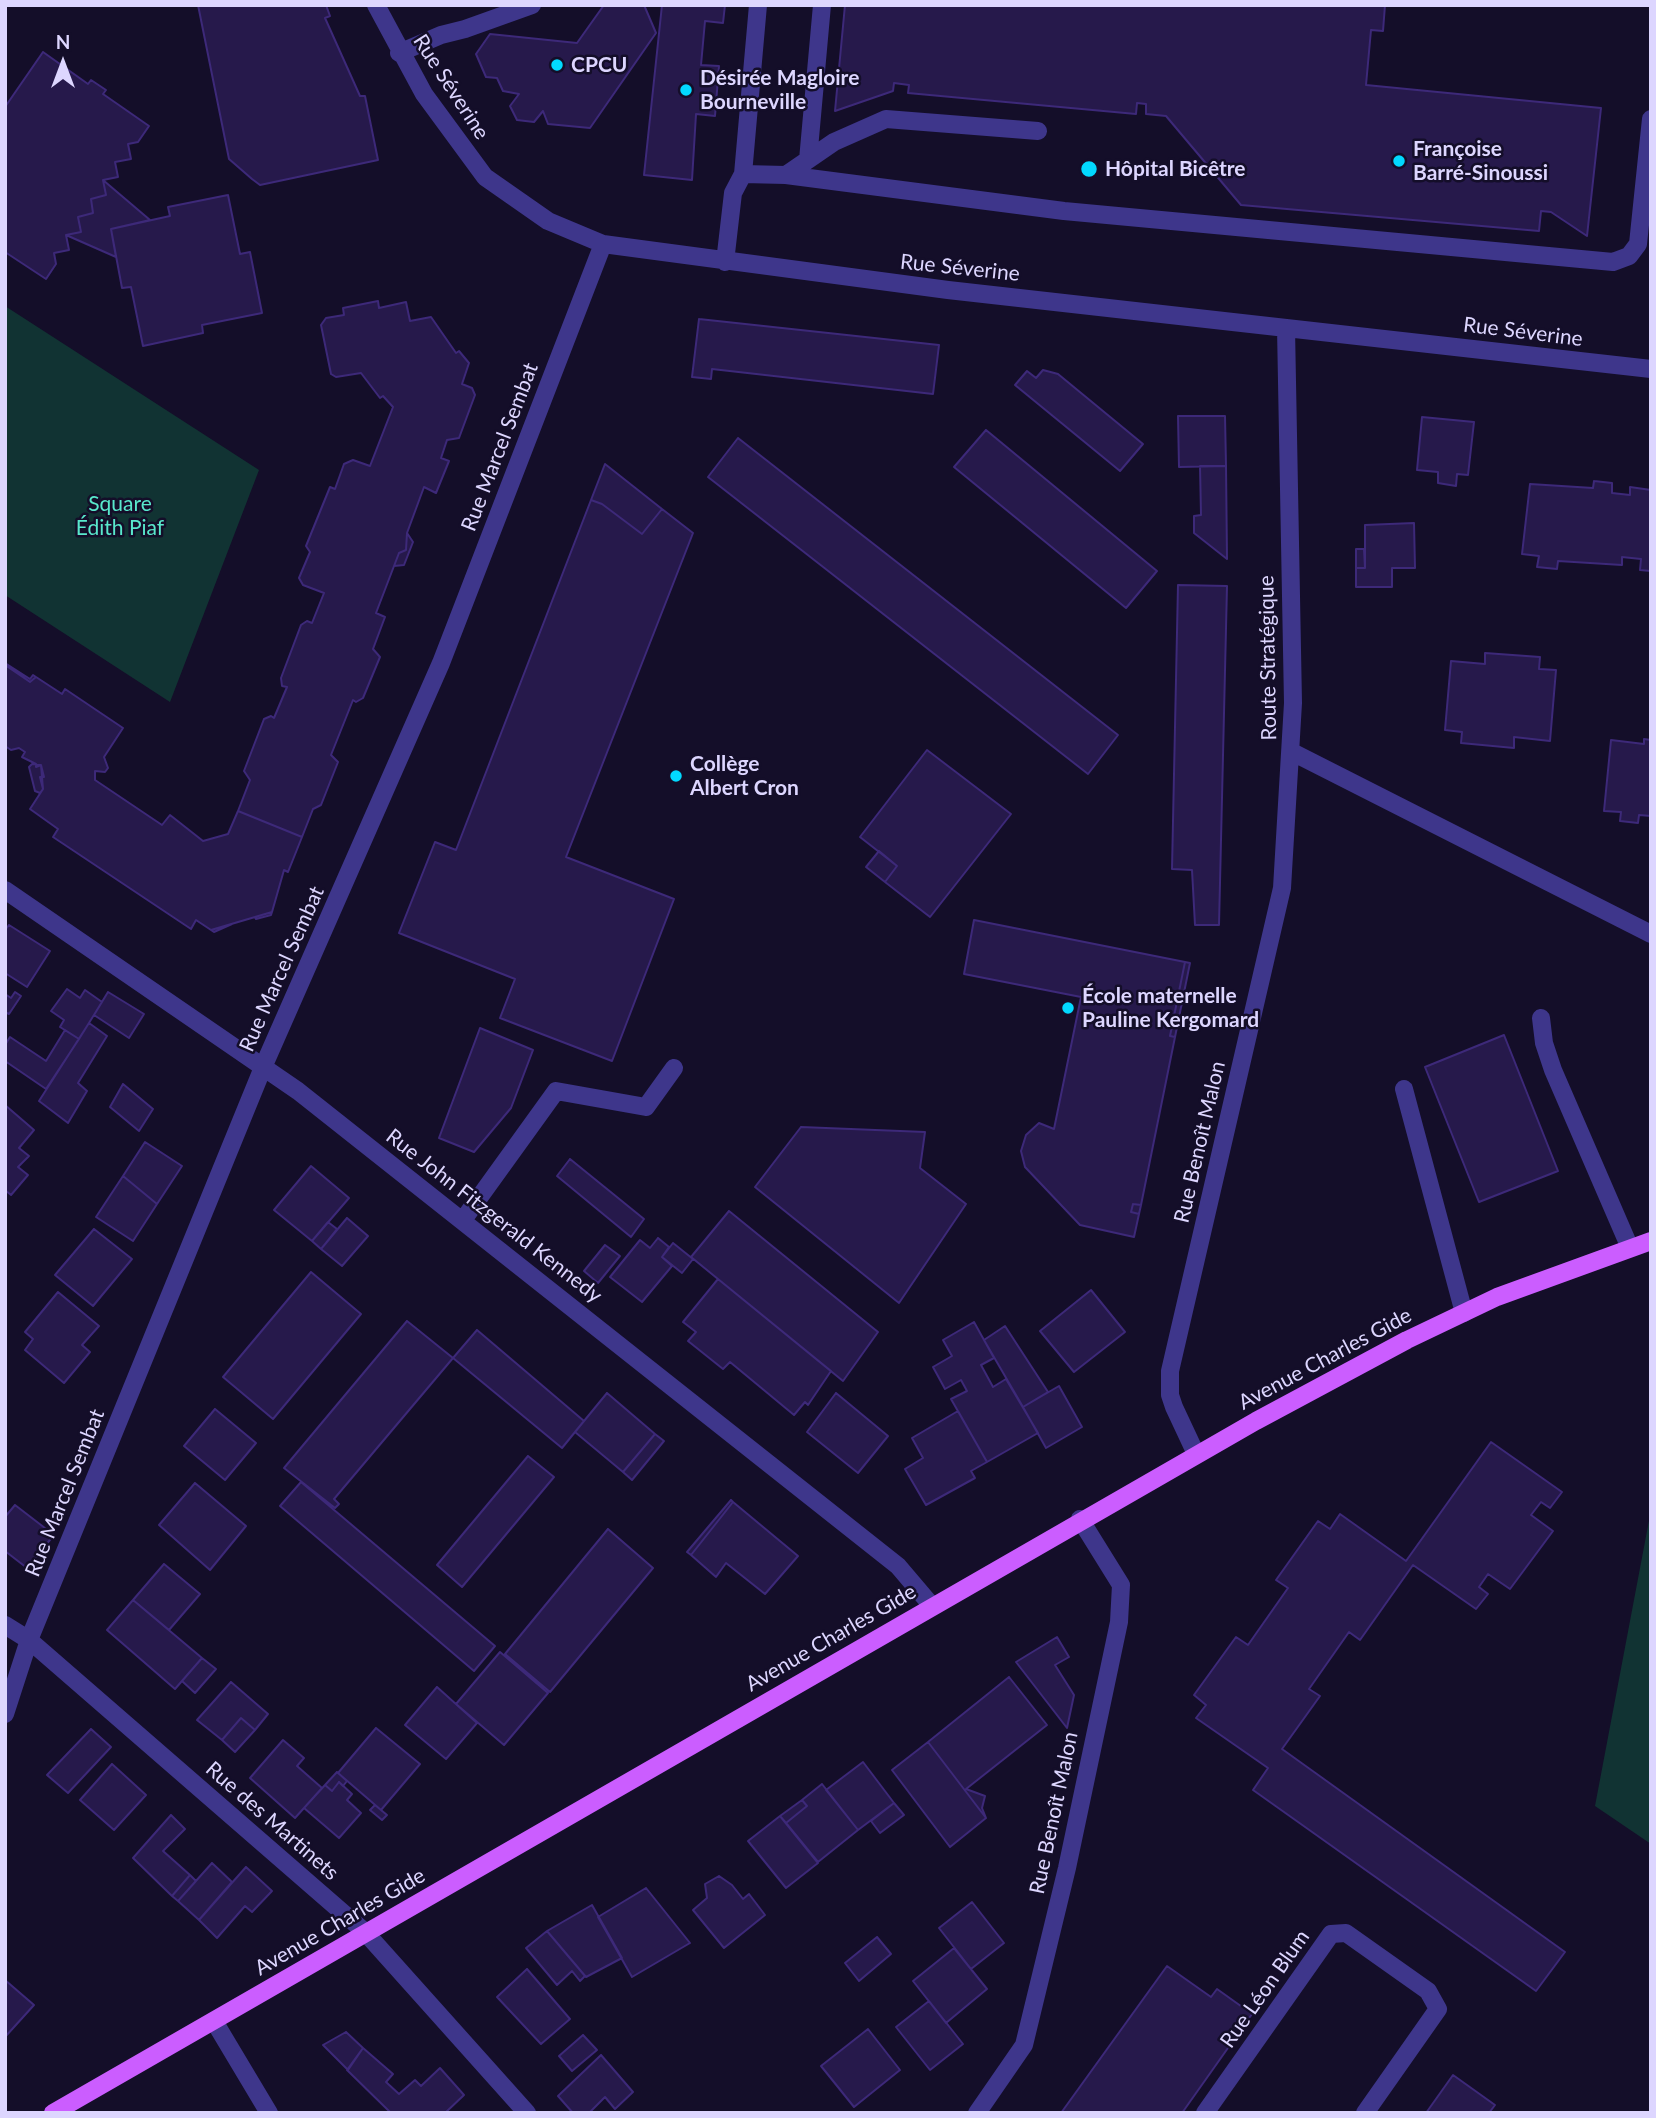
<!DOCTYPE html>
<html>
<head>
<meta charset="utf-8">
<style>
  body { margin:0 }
  #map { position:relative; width:1656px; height:2118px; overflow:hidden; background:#140e29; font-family:Lato,sans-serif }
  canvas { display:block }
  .frame { position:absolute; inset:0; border:7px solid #ddd6ff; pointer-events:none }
  .north { position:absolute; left:28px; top:28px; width:70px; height:70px; -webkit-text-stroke:5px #140e29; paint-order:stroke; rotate:0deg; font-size:19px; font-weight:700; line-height:28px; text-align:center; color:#ddd6ff }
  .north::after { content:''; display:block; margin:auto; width:24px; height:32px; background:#ddd6ff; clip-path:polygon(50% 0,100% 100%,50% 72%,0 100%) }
</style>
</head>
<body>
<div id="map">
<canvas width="1656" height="2118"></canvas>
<div class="frame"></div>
<div class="north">N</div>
</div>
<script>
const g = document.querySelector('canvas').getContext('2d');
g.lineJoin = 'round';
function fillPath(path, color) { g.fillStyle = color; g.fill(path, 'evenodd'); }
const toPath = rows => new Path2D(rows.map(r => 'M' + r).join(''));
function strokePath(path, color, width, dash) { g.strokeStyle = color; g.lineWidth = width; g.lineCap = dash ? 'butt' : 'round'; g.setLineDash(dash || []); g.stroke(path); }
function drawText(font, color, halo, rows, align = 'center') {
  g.font = font + ' Lato,sans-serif'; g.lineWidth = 5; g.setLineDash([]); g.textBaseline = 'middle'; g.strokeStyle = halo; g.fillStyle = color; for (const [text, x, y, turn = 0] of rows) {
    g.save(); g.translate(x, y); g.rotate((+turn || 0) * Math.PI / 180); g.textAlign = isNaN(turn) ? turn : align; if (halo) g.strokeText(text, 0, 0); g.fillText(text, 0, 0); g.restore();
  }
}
fillPath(toPath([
  [5,306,259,470,170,702,5,595],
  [1651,1510,1651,1844,1595,1806]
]), '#133');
const building = toPath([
  [198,5,326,5,330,16,325,18,360,96,365,96,378,160,260,185,252,179,229,159,198,5],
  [604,5,644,5,656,33,590,128,548,124,543,111,534,122,517,120,510,106,519,94,503,91,497,78,486,77,476,54,490,34,577,43,604,5],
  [662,5,725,5,723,23,705,21,701,65,719,66,715,116,696,114,692,180,644,175,662,5],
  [845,5,1385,5,1383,31,1371,30,1366,85,1601,108,1587,236,1551,212,1541,211,1539,231,1241,205,1166,116,1146,114,1146,104,1137,103,1136,114,908,93,909,85,894,83,893,91,835,111,845,5],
  [43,52,88,84,91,80,106,90,103,94,149,126,138,142,128,144,131,159,115,162,118,177,103,180,106,195,91,199,93,213,78,217,81,232,66,235,69,250,54,253,56,264,46,279,5,252,5,107,43,52],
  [103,180,150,220,111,229,116,257,66,235,81,232,78,217,93,213,91,199,106,195,103,180],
  [228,195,240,254,250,252,262,313,202,325,203,333,143,346,131,287,122,288,111,229,170,216,168,207,228,195],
  [378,301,379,308,406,302,410,321,431,317,456,353,459,351,469,363,462,384,472,388,475,395,459,438,447,440,441,458,449,461,436,493,424,487,407,533,406,550,399,553,376,613,385,617,373,649,380,657,363,698,356,702,353,700,331,755,338,762,321,805,313,809,302,837,238,811,250,780,244,771,264,719,271,716,274,718,287,687,282,686,281,678,301,625,307,621,312,623,324,593,303,585,299,578,310,552,306,546,330,487,335,489,344,464,353,460,370,466,393,407,383,396,380,398,361,373,336,377,331,374,321,325,326,318,344,315,343,308,378,301],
  [699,319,939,345,933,394,712,369,711,379,692,377,699,319],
  [1043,370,1058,374,1143,444,1120,471,1015,385,1027,371,1036,378,1043,370],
  [1178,416,1225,416,1226,466,1179,467,1178,416],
  [1422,417,1474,422,1468,475,1457,474,1456,486,1438,483,1438,472,1417,470,1422,417],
  [986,430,1157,571,1126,608,954,467,986,430],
  [738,438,1118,735,1088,774,708,477,738,438],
  [605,464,662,509,642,534,602,504,591,500,605,464],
  [1200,466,1226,466,1227,559,1194,533,1194,516,1201,515,1200,466],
  [1594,481,1612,483,1612,493,1630,495,1630,487,1651,490,1651,571,1640,570,1641,559,1622,557,1622,565,1558,561,1557,569,1537,567,1539,556,1522,554,1530,484,1593,488,1594,481],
  [591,500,602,504,642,534,662,509,693,533,566,857,674,899,612,1061,500,1018,515,979,399,933,435,842,456,850,591,500],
  [1414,523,1415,568,1392,568,1392,587,1356,587,1356,568,1365,568,1365,525,1414,523],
  [407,533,413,542,404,565,394,566,399,553,406,550,407,533],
  [1356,549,1364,549,1365,568,1356,568,1356,549],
  [1178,585,1227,586,1219,925,1195,925,1192,870,1172,869,1178,585],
  [1485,653,1540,657,1539,669,1556,670,1550,741,1514,737,1514,748,1461,743,1462,732,1445,730,1451,661,1485,664,1485,653],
  [5,663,30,679,33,675,36,677,30,682,5,663],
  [5,665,30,682,36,677,62,694,65,689,123,728,104,757,108,768,105,772,95,771,95,780,162,825,170,815,203,841,228,834,238,811,302,837,288,872,284,870,272,912,211,930,196,920,191,929,53,837,58,829,30,809,43,789,41,765,36,767,36,764,22,757,25,752,19,748,11,750,5,746,5,665],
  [1644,739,1651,740,1651,816,1639,815,1638,823,1620,821,1621,812,1604,811,1611,740,1644,744,1644,739],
  [927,750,1011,814,930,917,885,882,897,866,860,837,927,750],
  [32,764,41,765,44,777,40,777,43,789,40,793,35,791,29,767,32,764],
  [879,851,897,866,885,882,866,867,879,851],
  [272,912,271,915,256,919,255,917,272,912],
  [974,920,1185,962,1170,1036,1175,1037,1141,1205,1133,1204,1131,1212,1139,1214,1134,1237,1080,1225,1025,1167,1021,1151,1026,1135,1039,1123,1054,1129,1081,997,964,974,974,920],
  [232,924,214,932,211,930,232,924],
  [9,925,50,951,27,987,5,973,5,930,9,925],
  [1185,962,1190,963,1175,1037,1170,1036,1185,962],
  [67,989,80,998,85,990,102,1002,79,1039,60,1027,64,1020,51,1011,67,989],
  [15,992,21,996,9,1014,5,1012,5,994,11,998,15,992],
  [108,992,144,1014,129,1038,94,1015,108,992],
  [89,1023,107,1036,78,1083,87,1091,68,1123,39,1101,89,1023],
  [480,1028,533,1050,511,1108,474,1152,439,1138,480,1028],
  [65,1030,79,1039,46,1089,5,1061,5,1045,10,1037,46,1061,65,1030],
  [1504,1035,1558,1171,1479,1202,1425,1067,1504,1035],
  [123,1084,153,1109,139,1131,110,1107,123,1084],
  [5,1105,34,1130,19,1148,29,1156,18,1167,28,1175,11,1195,5,1190,5,1105],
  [801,1127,925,1132,920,1168,966,1204,899,1303,755,1187,801,1127],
  [145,1142,182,1166,157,1204,123,1176,145,1142],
  [570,1159,644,1219,631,1237,557,1176,570,1159],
  [311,1166,349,1198,312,1241,274,1210,311,1166],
  [123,1176,157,1204,133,1241,96,1217,123,1176],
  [1133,1204,1141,1205,1139,1214,1131,1212,1133,1204],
  [729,1211,878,1332,843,1381,691,1257,729,1211],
  [347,1218,368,1236,342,1266,321,1249,347,1218],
  [328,1222,337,1229,321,1249,312,1241,328,1222],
  [94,1229,132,1259,93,1306,55,1275,94,1229],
  [658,1238,669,1247,662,1257,672,1266,642,1302,610,1277,640,1240,650,1248,658,1238],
  [673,1243,693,1259,682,1273,662,1257,673,1243],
  [605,1245,620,1256,598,1283,584,1271,605,1245],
  [311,1272,361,1314,273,1419,223,1377,311,1272],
  [718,1279,831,1371,808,1405,805,1402,794,1415,730,1362,723,1369,688,1341,696,1332,683,1322,718,1279],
  [1091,1290,1125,1332,1074,1372,1040,1331,1091,1290],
  [58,1292,99,1326,82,1345,90,1352,64,1383,25,1350,33,1339,25,1332,58,1292],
  [407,1321,453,1358,334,1499,339,1504,335,1508,284,1468,407,1321],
  [974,1322,994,1358,981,1365,993,1387,1006,1379,1038,1433,987,1462,951,1399,967,1391,961,1380,945,1389,933,1367,952,1356,943,1340,974,1322],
  [1005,1326,1048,1392,1023,1407,984,1340,1005,1326],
  [477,1330,584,1421,562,1448,453,1358,477,1330],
  [1059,1386,1082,1427,1046,1448,1023,1407,1059,1386],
  [607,1393,655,1434,623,1472,575,1432,607,1393],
  [836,1393,888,1436,858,1473,807,1432,836,1393],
  [215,1409,256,1443,225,1480,184,1446,215,1409],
  [958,1411,987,1462,971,1471,975,1478,926,1505,905,1469,923,1458,912,1438,958,1411],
  [655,1434,664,1441,632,1480,623,1472,655,1434],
  [1491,1442,1562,1492,1550,1508,1541,1502,1531,1515,1553,1531,1510,1589,1488,1574,1479,1587,1488,1594,1476,1609,1413,1565,1360,1640,1349,1632,1309,1689,1320,1696,1282,1749,1565,1952,1536,1991,1253,1790,1268,1768,1196,1718,1206,1705,1194,1695,1236,1637,1248,1645,1288,1588,1276,1580,1318,1521,1330,1529,1340,1514,1406,1561,1491,1442],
  [528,1456,554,1477,462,1587,437,1565,528,1456],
  [301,1482,495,1646,474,1671,280,1506,301,1482],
  [195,1483,246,1526,210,1570,159,1525,195,1483],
  [731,1500,733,1502,691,1555,687,1552,731,1500],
  [733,1502,798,1556,765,1594,726,1563,716,1577,691,1555,733,1502],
  [15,1505,54,1535,27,1568,5,1551,5,1517,15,1505],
  [608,1529,653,1568,550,1692,505,1654,608,1529],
  [164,1564,200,1594,169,1630,133,1600,164,1564],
  [133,1600,202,1658,175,1689,107,1630,133,1600],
  [1057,1637,1069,1657,1055,1665,1074,1695,1067,1728,1016,1662,1057,1637],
  [500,1652,548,1693,504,1745,456,1704,500,1652],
  [202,1658,216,1669,195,1693,182,1681,202,1658],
  [1009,1677,1047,1725,966,1789,985,1796,982,1808,986,1818,928,1742,1009,1677],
  [231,1682,268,1714,255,1730,241,1718,222,1740,197,1720,231,1682],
  [437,1687,477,1723,446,1759,405,1725,437,1687],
  [241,1718,255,1730,235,1752,222,1740,241,1718],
  [376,1728,420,1764,381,1810,338,1773,376,1728],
  [91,1729,111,1747,68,1793,47,1775,91,1729],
  [283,1740,304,1758,297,1766,322,1788,295,1818,250,1778,283,1740],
  [928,1742,986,1818,950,1847,892,1770,928,1742],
  [863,1762,894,1803,858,1830,826,1790,863,1762],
  [112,1764,146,1795,114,1830,80,1800,112,1764],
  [337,1772,347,1781,343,1786,339,1782,332,1791,325,1785,337,1772],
  [339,1782,352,1794,347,1800,361,1813,339,1838,304,1808,325,1785,332,1791,339,1782],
  [822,1784,858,1830,818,1862,786,1823,807,1806,802,1800,822,1784],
  [802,1800,807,1806,786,1823,780,1816,802,1800],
  [894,1803,904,1815,880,1833,871,1821,894,1803],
  [375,1805,387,1815,382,1820,370,1810,375,1805],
  [171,1815,185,1829,163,1851,190,1875,172,1896,133,1858,171,1815],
  [780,1816,818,1863,786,1888,748,1841,780,1816],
  [212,1863,232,1882,199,1920,178,1901,212,1863],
  [246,1867,272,1891,252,1912,245,1906,217,1938,199,1920,246,1867],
  [190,1875,196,1881,178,1901,172,1896,190,1875],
  [719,1876,732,1885,743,1899,749,1894,765,1915,724,1948,693,1910,707,1898,705,1884,719,1876],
  [646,1888,690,1943,632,1977,598,1917,646,1888],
  [972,1902,1004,1943,971,1969,939,1928,972,1902],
  [592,1905,622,1958,586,1977,547,1931,592,1905],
  [547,1931,585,1976,580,1981,572,1971,557,1985,526,1948,547,1931],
  [877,1937,891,1954,859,1981,845,1963,877,1937],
  [954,1948,987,1989,946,2023,913,1981,954,1948],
  [1167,1966,1211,1997,1217,1989,1252,2014,1182,2113,1061,2113,1167,1966],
  [527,1969,570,2019,541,2044,497,1997,527,1969],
  [5,1980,34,2005,5,2037,5,1980],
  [929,2001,963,2044,930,2070,896,2027,929,2001],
  [868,2029,900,2070,854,2107,821,2066,868,2029],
  [346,2032,363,2048,348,2070,323,2045,346,2032],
  [583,2035,597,2050,572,2071,559,2056,583,2035],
  [363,2048,393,2074,386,2082,399,2094,415,2080,421,2086,440,2068,464,2095,445,2113,391,2113,347,2070,363,2048],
  [601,2055,633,2092,615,2109,605,2097,589,2113,573,2113,558,2096,601,2055],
  [1453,2075,1495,2105,1489,2113,1426,2113,1453,2075]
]);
fillPath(building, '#26194b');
strokePath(building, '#3d2979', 2);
strokePath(toPath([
  [376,5,424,94,485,177,548,221,603,244,948,290,1651,369],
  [399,53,441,35,465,29,532,5],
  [808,160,822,5],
  [743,174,758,5],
  [786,175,834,142,886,119,1038,131],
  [725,262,733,193,743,174,786,175,1064,211,1613,262,1629,256,1638,244,1651,119],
  [1292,752,1651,934],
  [5,890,298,1091,898,1566,932,1606],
  [1541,1018,1544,1043,1553,1070,1630,1248],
  [1404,1089,1464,1313],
  [463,1220,556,1091,646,1107,674,1068],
  [1196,1454,1174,1407,1170,1395,1170,1371,1282,888,1293,703,1286,328],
  [5,1625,29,1640,365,1932,527,2113],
  [5,1714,29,1640,264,1065,441,663,603,244],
  [214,2021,269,2113],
  [977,2113,1024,2045,1067,1868,1119,1622,1121,1585,1080,1519],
  [1205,2113,1331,1934,1346,1933,1428,1991,1438,2009,1365,2113]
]), '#3e368b', 18);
strokePath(toPath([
  [53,2113,1256,1421,1407,1340,1497,1297,1651,1241]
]), '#cb5dff', 18);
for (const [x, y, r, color] of [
  [557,65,7,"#02d9ff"],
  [686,90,7,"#02d9ff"],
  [1399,161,7,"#02d9ff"],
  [1089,169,9,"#02d9ff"],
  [676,776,7,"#02d9ff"],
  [1068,1008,7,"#02d9ff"]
]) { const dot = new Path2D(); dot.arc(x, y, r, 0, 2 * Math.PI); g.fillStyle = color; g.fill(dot); strokePath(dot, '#140e29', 2.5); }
drawText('bold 21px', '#ddd6ff', '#140e29', [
  ["CPCU",571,65],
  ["Désirée Magloire",700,78],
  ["Bourneville",700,102],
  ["Françoise",1413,149],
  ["Barré-Sinoussi",1413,173],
  ["Hôpital Bicêtre",1105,169],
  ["Collège",690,764],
  ["Albert Cron",690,788],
  ["École maternelle",1082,996],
  ["Pauline Kergomard",1082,1020]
], 'left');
drawText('21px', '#ddd6ff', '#140e29', [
  ["Rue Séverine",451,87,57],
  ["Rue Séverine",960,268,6],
  ["Rue Séverine",1523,332,7],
  ["Rue Marcel Sembat",500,447,-69],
  ["Route Stratégique",1268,658,-91],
  ["Rue Marcel Sembat",282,969,-66],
  ["Rue Benoît Malon",1200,1142,-77],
  ["Rue John Fitzgerald Kennedy",494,1216,38],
  ["Avenue Charles Gide",1325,1359,-28],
  ["Rue Marcel Sembat",65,1493,-68],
  ["Avenue Charles Gide",831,1638,-30],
  ["Rue Benoît Malon",1054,1813,-78],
  ["Rue des Martinets",272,1821,41],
  ["Avenue Charles Gide",340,1922,-30],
  ["Rue Léon Blum",1265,1989,-55]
]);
drawText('21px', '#59e8cc', '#140e29', [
  ["Square",120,504],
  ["Édith Piaf",120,528]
]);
</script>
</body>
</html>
